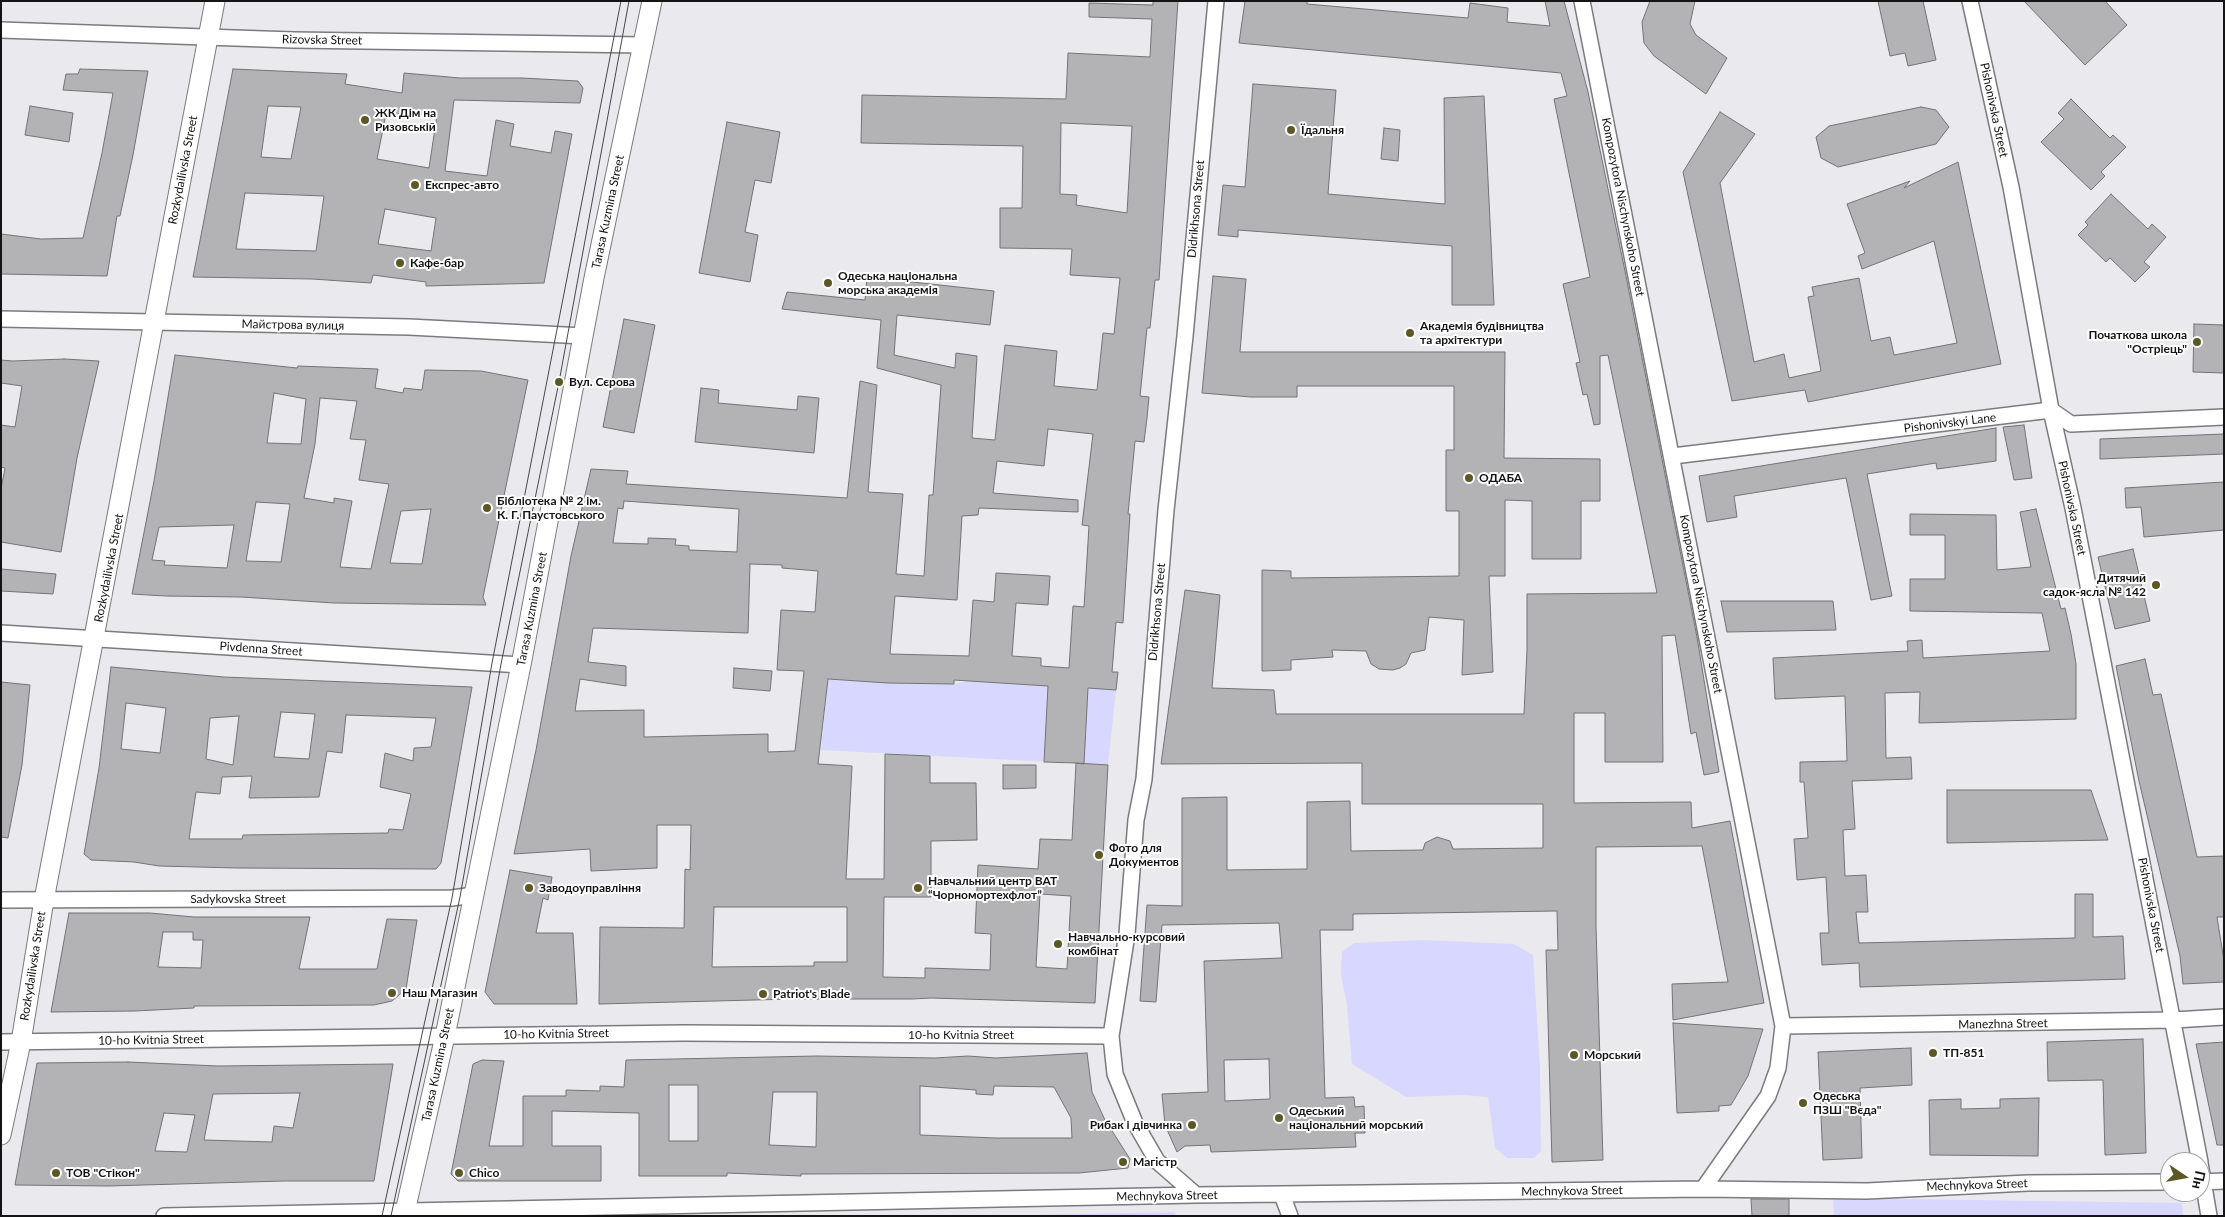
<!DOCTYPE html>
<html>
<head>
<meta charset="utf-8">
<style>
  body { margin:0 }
  #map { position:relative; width:2225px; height:1217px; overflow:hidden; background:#eaeaee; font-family:Lato,sans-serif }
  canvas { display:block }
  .frame { position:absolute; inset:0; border:2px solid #141415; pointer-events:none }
  .north { position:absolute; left:2160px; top:1152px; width:50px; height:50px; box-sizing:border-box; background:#fff; border:1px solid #a1a1a1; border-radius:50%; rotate:102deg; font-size:14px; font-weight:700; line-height:20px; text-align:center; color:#141415 }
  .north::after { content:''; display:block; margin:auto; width:18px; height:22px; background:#5b5825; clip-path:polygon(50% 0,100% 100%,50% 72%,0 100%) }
</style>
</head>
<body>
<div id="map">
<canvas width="2225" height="1217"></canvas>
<div class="frame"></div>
<div class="north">Пн</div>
</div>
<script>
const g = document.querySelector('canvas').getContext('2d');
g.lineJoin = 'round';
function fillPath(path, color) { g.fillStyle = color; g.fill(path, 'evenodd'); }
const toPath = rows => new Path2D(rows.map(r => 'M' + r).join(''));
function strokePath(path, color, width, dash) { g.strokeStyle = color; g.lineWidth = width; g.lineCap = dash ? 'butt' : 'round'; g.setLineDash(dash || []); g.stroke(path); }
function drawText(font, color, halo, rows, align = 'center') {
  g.font = font + ' Lato,sans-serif'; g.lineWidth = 4; g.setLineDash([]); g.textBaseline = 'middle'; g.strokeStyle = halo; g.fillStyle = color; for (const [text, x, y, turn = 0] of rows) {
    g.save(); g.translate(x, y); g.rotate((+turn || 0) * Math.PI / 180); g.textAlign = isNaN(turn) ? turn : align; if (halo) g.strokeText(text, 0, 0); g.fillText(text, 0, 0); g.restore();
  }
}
fillPath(toPath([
  [828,680,954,684,968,681,1116,690,1108,765,821,750],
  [1423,940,1514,944,1533,955,1540,1068,1541,1151,1534,1158,1507,1158,1495,1148,1488,1097,1461,1095,1406,1097,1352,1064,1347,1005,1341,974,1342,952,1354,943],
  [1833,1198,2182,1203,2183,1216,1834,1216],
  [1175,1212,1176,1216,986,1216]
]), '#d8d7ff');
const building = toPath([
  [1153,1,1178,1,1159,280,1155,280,1150,328,1147,328,1140,396,1149,397,1147,418,1144,442,1135,441,1128,514,1130,514,1123,623,1116,622,1112,672,1118,672,1116,690,1088,688,1084,764,1076,763,1108,765,1095,1003,931,998,912,999,793,999,599,1004,600,927,684,928,685,869,690,870,691,825,657,825,657,868,591,871,590,849,514,854,536,750,571,556,591,469,628,471,626,484,847,498,860,381,877,385,868,492,903,494,896,574,924,576,929,495,933,495,941,385,877,368,881,320,782,309,787,292,865,300,867,277,994,291,990,325,897,315,894,355,955,368,956,353,977,356,972,438,995,440,1005,345,1057,351,1054,386,1097,390,1103,333,1114,334,1120,278,1070,275,1072,249,1000,248,1000,208,1022,208,1023,146,861,143,862,95,1066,99,1068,53,1150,57,1152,19,1089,17,1089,3,1153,5,1153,1],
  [1061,123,1132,126,1127,213,1076,205,1077,195,1060,194,1061,123],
  [1048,429,1093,434,1082,525,1089,526,1084,607,1073,606,1069,668,1041,666,1041,658,1012,656,1016,603,1048,605,1050,576,996,573,994,602,973,600,969,656,890,654,895,596,957,600,962,516,978,515,979,508,1078,512,1078,500,993,493,997,461,1044,466,1048,429],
  [624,501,739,509,737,552,689,550,689,546,675,545,676,539,648,538,648,544,613,543,618,508,623,509,624,501],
  [750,564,782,565,782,568,818,571,815,612,781,610,777,670,804,671,795,751,768,752,768,734,644,737,644,710,575,711,580,679,626,686,626,666,588,662,593,628,748,633,750,564],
  [828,679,888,683,954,684,954,680,1048,686,1044,762,1076,763,1072,840,1040,839,1038,869,978,865,975,933,991,934,990,970,925,968,925,978,883,977,884,897,931,897,931,841,977,840,976,783,930,783,930,756,885,754,884,879,846,879,852,766,818,764,828,679],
  [1040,894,1071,896,1067,969,1036,967,1040,894],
  [714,907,847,907,847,962,814,962,814,966,712,967,714,907],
  [1245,1,1307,1,1307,4,1468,18,1470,3,1508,8,1507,22,1550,26,1545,1,1564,1,1588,92,1625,271,1697,637,1719,772,1704,775,1696,732,1691,734,1675,635,1662,636,1663,762,1605,762,1605,713,1574,713,1574,803,1691,802,1692,828,1730,821,1764,1003,1673,1020,1672,984,1728,982,1702,846,1596,847,1596,927,1603,1160,1552,1162,1546,950,1558,950,1557,911,1353,914,1353,930,1320,930,1325,1098,1354,1097,1355,1107,1364,1106,1365,1133,1355,1133,1356,1147,1211,1152,1210,1145,1185,1146,1177,1152,1165,1125,1162,1094,1208,1092,1204,961,1282,958,1279,923,1162,925,1156,1002,1140,1001,1147,905,1182,906,1182,798,1227,797,1227,870,1307,869,1307,802,1350,801,1351,851,1423,850,1425,843,1437,837,1450,841,1453,849,1543,848,1543,804,1362,804,1362,763,1161,764,1185,590,1220,595,1212,688,1274,690,1276,714,1524,714,1527,650,1527,594,1657,593,1608,355,1600,356,1600,424,1594,425,1587,394,1583,395,1576,363,1580,362,1563,284,1590,277,1554,99,1567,96,1561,73,1239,43,1245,1],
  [1269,1059,1270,1099,1225,1101,1224,1060,1269,1059],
  [1650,1,1695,1,1690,24,1696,35,1727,58,1706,94,1654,56,1644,43,1642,22,1650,1],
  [1878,1,1923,1,1936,60,1908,66,1905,53,1890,56,1878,1],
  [2024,1,2105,1,2127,25,2085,65,2024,1],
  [80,69,148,71,133,155,120,216,117,216,107,276,1,274,1,234,41,239,83,238,102,153,113,93,63,90,66,74,78,74,80,69],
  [233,69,347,74,345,84,402,93,404,73,460,78,522,78,578,81,583,88,580,103,454,100,445,171,487,176,496,120,514,124,510,146,551,153,555,131,572,134,544,283,426,286,426,282,373,275,371,283,312,279,193,277,233,69],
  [268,106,301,107,291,159,261,157,268,106],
  [386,114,437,115,429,168,377,159,386,114],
  [245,193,324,196,316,251,236,249,245,193],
  [385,209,436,218,431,251,378,244,385,209],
  [1253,84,1336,90,1328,194,1445,204,1444,98,1484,96,1494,305,1452,305,1452,246,1238,230,1238,237,1218,235,1223,185,1245,187,1253,84],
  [2071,99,2110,138,2113,135,2126,147,2101,172,2105,176,2091,190,2041,142,2064,119,2058,113,2071,99],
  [30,106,73,113,69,142,25,135,30,106],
  [1921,107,1936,110,1949,127,1936,144,1838,167,1821,158,1816,137,1829,126,1921,107],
  [1720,112,1755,134,1720,183,1754,362,1784,354,1789,378,1821,371,1808,297,1814,296,1812,287,1859,278,1871,341,1890,337,1894,355,1957,343,1934,241,1862,269,1858,256,1865,253,1847,204,1910,181,1904,188,1958,162,2001,364,1808,402,1805,390,1732,401,1683,172,1720,112],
  [727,122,780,132,771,183,755,180,745,232,758,235,750,282,699,273,727,122],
  [1384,128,1400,130,1398,161,1381,159,1384,128],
  [2111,194,2148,229,2152,224,2166,237,2144,262,2150,267,2135,282,2110,258,2106,262,2078,235,2088,225,2085,222,2111,194],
  [1213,276,1246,279,1240,352,1505,352,1504,458,1600,459,1600,501,1581,501,1581,559,1532,559,1532,501,1505,500,1505,576,1489,576,1493,672,1462,675,1464,620,1429,617,1425,650,1411,653,1406,664,1400,668,1393,670,1379,669,1371,664,1366,651,1332,650,1333,657,1291,660,1291,670,1262,671,1262,570,1291,571,1291,578,1459,576,1459,511,1446,511,1446,450,1454,450,1454,386,1297,386,1297,397,1251,397,1202,393,1213,276],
  [624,319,655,325,634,433,603,427,624,319],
  [2194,324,2224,325,2224,373,2193,372,2194,324],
  [175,355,297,368,298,366,378,369,375,388,403,393,404,388,422,390,425,370,481,371,528,380,483,597,486,605,334,603,241,597,165,596,132,594,154,481,175,355],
  [274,393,306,399,301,444,267,443,274,393],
  [320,398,357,401,350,439,366,440,359,480,389,484,371,569,340,567,352,501,334,498,334,503,304,498,315,444,320,398],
  [256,502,290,504,281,562,246,561,256,502],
  [431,509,422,564,390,563,401,511,431,509],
  [234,525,227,568,164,565,165,561,152,560,159,527,234,525],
  [64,359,99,361,77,458,61,552,1,542,1,489,5,468,1,467,1,425,15,427,22,386,1,383,1,360,13,361,64,359],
  [701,388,719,390,718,403,797,410,798,396,819,398,814,453,695,442,701,388],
  [2024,425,2032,478,2014,480,2003,427,2024,425],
  [1996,428,1996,461,1937,469,1936,463,1867,474,1892,596,1871,600,1846,478,1734,496,1737,517,1707,522,1699,476,1996,428],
  [2224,434,2224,454,2100,459,2100,439,2224,434],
  [2224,482,2224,530,2144,537,2141,507,2126,508,2125,488,2224,482],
  [2036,509,2061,609,2065,608,2071,634,2076,664,2076,719,1919,723,1920,692,1885,693,1886,758,1911,757,1912,779,1852,781,1855,829,1843,830,1845,876,1866,875,1868,912,1856,912,1859,943,2075,938,2075,894,2093,894,2093,937,2123,936,2125,979,1860,987,1859,963,1822,965,1820,933,1829,933,1826,877,1797,880,1794,839,1808,838,1804,782,1800,782,1800,762,1847,761,1845,696,1775,699,1773,658,1908,651,1907,641,1922,640,1923,658,2050,651,2042,613,1910,611,1910,579,1945,579,1945,535,1910,535,1910,514,1996,515,1997,570,2031,567,2020,512,2036,509],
  [2133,549,2150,621,2115,629,2098,557,2133,549],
  [1,569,56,574,53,594,1,591,1,569],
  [1721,601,1833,601,1836,630,1727,632,1721,601],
  [2145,659,2153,695,2161,694,2197,857,2224,856,2224,917,2217,917,2224,961,2224,982,2183,984,2180,956,2139,781,2116,666,2145,659],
  [111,667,224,677,472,687,441,863,436,869,237,868,159,866,134,862,91,860,84,854,99,768,111,667],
  [126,703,166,708,160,753,121,749,126,703],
  [281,712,315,714,309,759,274,757,281,712],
  [346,715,436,718,431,747,414,748,413,761,385,753,380,787,411,794,403,830,389,829,388,833,243,835,242,839,189,839,196,792,220,794,222,777,252,776,249,798,319,797,327,751,342,753,346,715],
  [239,716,233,765,206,759,210,718,239,716],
  [734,668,772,671,770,691,733,688,734,668],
  [1,682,30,685,22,765,8,838,1,837,1,682],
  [1003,765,1036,765,1036,788,1003,789,1003,765],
  [1947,790,2091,790,2108,840,1947,843,1947,790],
  [510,870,552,877,548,900,543,898,536,933,573,933,577,1004,494,1004,485,992,510,870],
  [69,913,150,913,194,917,310,917,299,969,377,969,387,919,417,920,406,989,392,1001,374,1005,194,1006,194,1008,135,1011,51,1012,69,913],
  [163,932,193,932,193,940,203,940,201,968,158,967,163,932],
  [1673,1023,1763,1029,1748,1076,1731,1105,1719,1106,1719,1111,1677,1113,1673,1023],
  [2143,1039,2146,1153,2105,1155,2103,1080,2048,1081,2047,1042,2143,1039],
  [2224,1042,2224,1145,2217,1145,2196,1044,2224,1042],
  [1911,1048,1912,1085,1860,1088,1862,1158,1823,1160,1818,1052,1911,1048],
  [1087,1053,1092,1092,1105,1120,1130,1159,1128,1168,1079,1173,801,1174,801,1176,727,1173,727,1176,639,1176,639,1113,552,1111,552,1146,601,1146,601,1181,458,1181,451,1174,473,1064,482,1060,504,1061,489,1146,523,1146,523,1096,566,1096,566,1090,600,1091,600,1086,624,1087,626,1060,817,1056,935,1058,968,1056,996,1058,1087,1053],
  [669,1085,698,1085,698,1141,669,1141,669,1085],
  [920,1086,976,1090,976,1094,993,1095,994,1086,1054,1087,1071,1118,1072,1138,996,1138,920,1135,920,1086],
  [773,1092,817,1092,816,1147,769,1145,773,1092],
  [128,1062,218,1066,393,1064,374,1181,284,1181,108,1186,15,1185,37,1063,128,1062],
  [300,1093,293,1128,274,1126,272,1142,204,1140,213,1094,300,1093],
  [164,1113,195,1115,187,1152,155,1151,164,1113],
  [2039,1098,2038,1156,1930,1155,1929,1100,1961,1099,1961,1109,2000,1108,2000,1099,2039,1098],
  [1751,1199,1789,1199,1789,1216,1752,1216,1751,1199]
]);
fillPath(building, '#b3b3b6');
strokePath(building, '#737377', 1);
const minor = toPath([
  [1582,1,1783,1026,1778,1068,1768,1096,1703,1189],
  [1970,1,2011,187,2051,410,2073,508,2200,1162],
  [1,30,293,40,644,45],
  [1,319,409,327,584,336],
  [1673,456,2051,410,2071,424,2224,417],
  [1,633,521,665],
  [1,900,452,898,474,895],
  [1783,1026,2174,1020,2224,1017],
  [1,1042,684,1033,1111,1036],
  [2200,1163,2209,1216],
  [2200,1182,2224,1181],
  [1196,1195,1157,1161,1135,1123,1115,1074,1111,1036,1127,934,1136,820,1144,779,1166,510,1185,336,1216,1],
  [1282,1195,1290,1216],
  [164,1216,1196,1195,1703,1189,1867,1191,2028,1183,2170,1182]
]);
const tertiary = toPath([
  [1,1135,21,1042,44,900,215,1],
  [404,1216,445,1036,521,665,594,278,652,1]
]);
strokePath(minor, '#7b7b7e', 18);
strokePath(tertiary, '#7b7b7e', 21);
strokePath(minor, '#fff', 15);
strokePath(tertiary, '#fff', 19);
strokePath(toPath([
  [382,1216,452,898,492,663,621,1],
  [391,1216,460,897,501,664,559,382,629,1]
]), '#484849', 1);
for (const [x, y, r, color] of [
  [365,120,5,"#5b5825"],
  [1291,130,5,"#5b5825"],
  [415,185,5,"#5b5825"],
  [400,263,5,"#5b5825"],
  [828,283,5,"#5b5825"],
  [1410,333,5,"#5b5825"],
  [2197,342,5,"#5b5825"],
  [559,382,5,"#5b5825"],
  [1469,478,5,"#5b5825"],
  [487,508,5,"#5b5825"],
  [2156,585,5,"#5b5825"],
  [1099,855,5,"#5b5825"],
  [529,888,5,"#5b5825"],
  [918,888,5,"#5b5825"],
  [1058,944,5,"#5b5825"],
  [392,993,5,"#5b5825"],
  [763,994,5,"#5b5825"],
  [1933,1053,5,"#5b5825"],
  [1574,1055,5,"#5b5825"],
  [1803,1103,5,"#5b5825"],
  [1279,1118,5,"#5b5825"],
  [1192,1125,5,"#5b5825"],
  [1123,1162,5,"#5b5825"],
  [56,1173,5,"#5b5825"],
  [459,1173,5,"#5b5825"]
]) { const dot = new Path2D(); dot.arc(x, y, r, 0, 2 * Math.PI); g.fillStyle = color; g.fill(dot); strokePath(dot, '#fff', 2); }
drawText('12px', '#141415', '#fff', [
  ["Rizovska Street",322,40,1],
  ["Pishonivska Street",1994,110,78],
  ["Rozkydailivska Street",183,170,-79],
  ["Kompozytora Nischynskoho Street",1623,207,79],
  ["Didrikhsona Street",1196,209,-85],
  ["Tarasa Kuzmina Street",608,212,-78],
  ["Майстрова вулиця",293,325,1],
  ["Pishonivskyi Lane",1950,423,-7],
  ["Pishonivska Street",2072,508,78],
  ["Rozkydailivska Street",109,568,-79],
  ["Kompozytora Nischynskoho Street",1701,604,79],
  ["Tarasa Kuzmina Street",532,609,-79],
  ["Didrikhsona Street",1157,612,-85],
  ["Pivdenna Street",261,649,4],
  ["Sadykovska Street",238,899],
  ["Pishonivska Street",2151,905,79],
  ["Rozkydailivska Street",33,966,-81],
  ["Manezhna Street",2003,1024,-1],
  ["10-ho Kvitnia Street",556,1034,-1],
  ["10-ho Kvitnia Street",961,1035],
  ["10-ho Kvitnia Street",151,1040,-1],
  ["Tarasa Kuzmina Street",438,1065,-78],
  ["Mechnykova Street",1977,1185,-2],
  ["Mechnykova Street",1572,1191,-1],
  ["Mechnykova Street",1167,1196,-1]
]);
drawText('bold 12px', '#141415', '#fff', [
  ["ЖК Дім на",375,113],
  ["Ризовській",375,127],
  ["Їдальня",1301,130],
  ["Експрес-авто",425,185],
  ["Кафе-бар",410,263],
  ["Одеська національна",838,276],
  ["морська академія",838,290],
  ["Академія будівництва",1420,326],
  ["та архітектури",1420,340],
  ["Початкова школа",2187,335,"right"],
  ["\"Остріець\"",2187,349,"right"],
  ["Вул. Сєрова",569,382],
  ["ОДАБА",1479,478],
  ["Бібліотека № 2 ім.",497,501],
  ["К. Г. Паустовського",497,515],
  ["Дитячий",2146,578,"right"],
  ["садок-ясла № 142",2146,592,"right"],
  ["Фото для",1109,848],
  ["Документов",1109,862],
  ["Навчальний центр ВАТ",928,881],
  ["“Чорномортехфлот”",928,895],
  ["Заводоуправління",539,888],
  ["Навчально-курсовий",1068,937],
  ["комбінат",1068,951],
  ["Наш Магазин",402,993],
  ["Patriot's Blade",773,994],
  ["ТП-851",1943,1053],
  ["Морський",1584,1055],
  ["Одеська",1813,1096],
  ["ПЗШ \"Вєда\"",1813,1110],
  ["Одеський",1289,1111],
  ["національний морський",1289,1125],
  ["Рибак і дівчинка",1182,1125,"right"],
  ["Магiстр",1133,1162],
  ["ТОВ \"Стікон\"",66,1173],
  ["Chico",469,1173]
], 'left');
</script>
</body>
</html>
